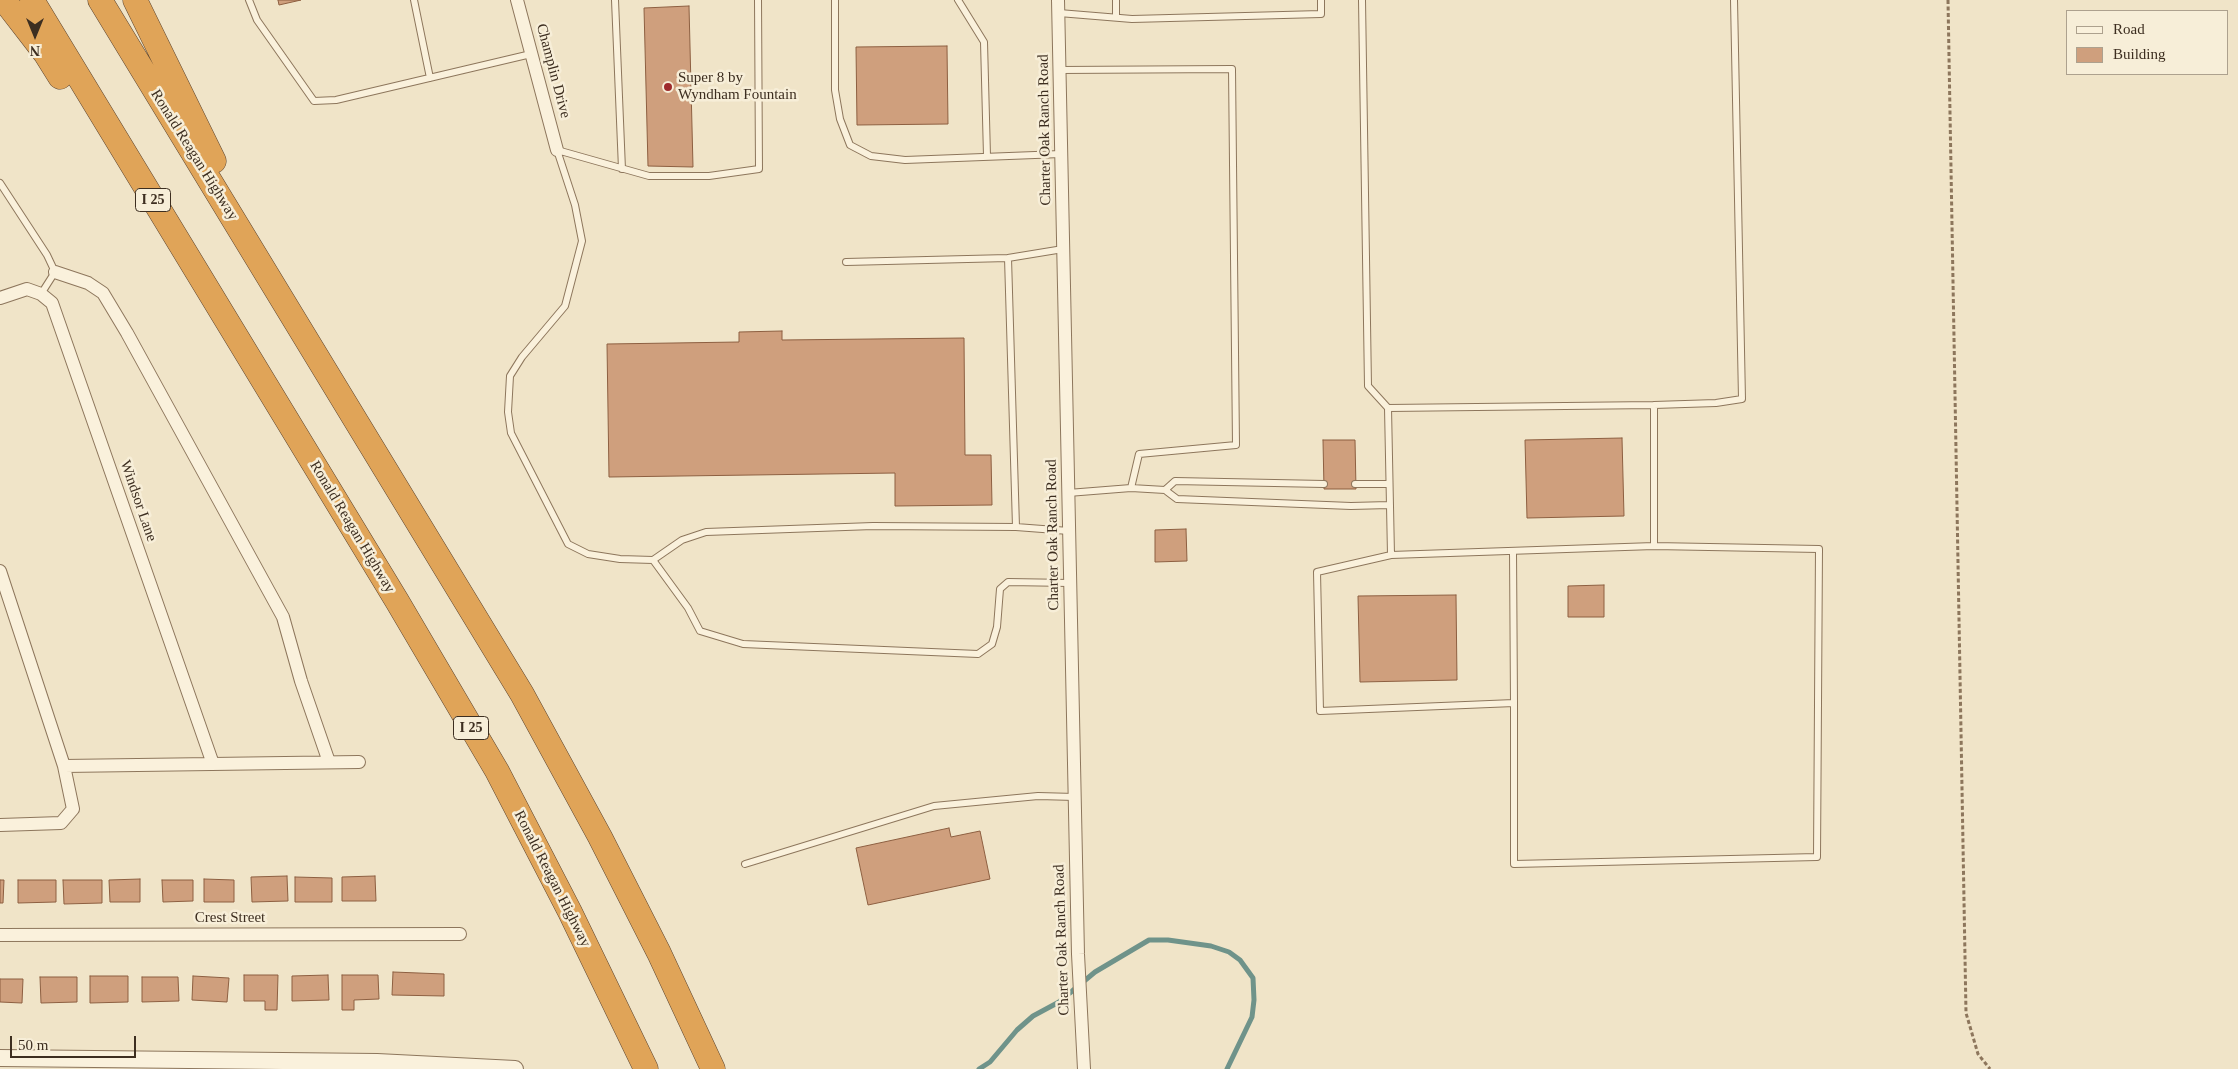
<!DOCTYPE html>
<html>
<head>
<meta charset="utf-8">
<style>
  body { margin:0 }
  #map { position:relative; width:2238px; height:1069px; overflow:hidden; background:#f0e4c8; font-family:Georgia,serif }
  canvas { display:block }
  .legend { position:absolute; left:2066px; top:10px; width:162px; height:65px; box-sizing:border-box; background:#f7eed8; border:1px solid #ada18e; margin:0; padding:6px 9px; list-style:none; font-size:15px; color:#3d2e20 }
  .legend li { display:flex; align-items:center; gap:10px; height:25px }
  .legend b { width:25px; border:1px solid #ada18e }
  .north { position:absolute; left:10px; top:10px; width:50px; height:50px; -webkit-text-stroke:4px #f7eed8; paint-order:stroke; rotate:180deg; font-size:14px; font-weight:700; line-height:20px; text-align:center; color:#3d2e20 }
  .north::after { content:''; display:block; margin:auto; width:18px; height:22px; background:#3d2e20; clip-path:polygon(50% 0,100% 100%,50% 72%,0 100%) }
  .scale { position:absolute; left:10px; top:1036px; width:126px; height:22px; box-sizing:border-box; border:2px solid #3d2e20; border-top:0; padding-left:6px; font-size:15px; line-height:18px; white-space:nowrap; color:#3d2e20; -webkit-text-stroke:4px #f7eed8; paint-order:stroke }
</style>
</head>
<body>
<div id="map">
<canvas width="2238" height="1069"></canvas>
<ul class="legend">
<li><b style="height:6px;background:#faf1dc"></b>Road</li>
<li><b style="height:14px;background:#cf9f7d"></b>Building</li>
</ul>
<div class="north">N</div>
<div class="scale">50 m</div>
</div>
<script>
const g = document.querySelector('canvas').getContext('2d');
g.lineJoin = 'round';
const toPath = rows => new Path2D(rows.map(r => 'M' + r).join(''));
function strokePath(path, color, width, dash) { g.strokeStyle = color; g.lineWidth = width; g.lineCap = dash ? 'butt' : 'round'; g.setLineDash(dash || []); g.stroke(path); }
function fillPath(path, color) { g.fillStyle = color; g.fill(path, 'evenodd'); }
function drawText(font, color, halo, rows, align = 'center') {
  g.font = font + ' Georgia,serif'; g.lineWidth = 5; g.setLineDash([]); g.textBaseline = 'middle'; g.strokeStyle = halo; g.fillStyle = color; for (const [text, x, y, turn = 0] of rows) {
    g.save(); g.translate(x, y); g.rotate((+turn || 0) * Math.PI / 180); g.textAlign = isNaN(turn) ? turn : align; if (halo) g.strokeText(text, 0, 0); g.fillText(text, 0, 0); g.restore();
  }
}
strokePath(toPath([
  [979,1069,990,1062,1017,1030,1033,1016,1059,1002,1095,972,1149,940,1168,940,1211,946,1229,952,1240,960,1253,978,1254,1000,1252,1017,1227,1069]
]), '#6f938a', 5);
const building = toPath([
  [278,0,301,0,279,5,278,0],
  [689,6,693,167,648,166,644,8,689,6],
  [947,46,948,124,857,125,856,47,947,46],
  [782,331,782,340,964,338,965,455,991,455,992,505,895,506,895,473,609,477,607,344,739,342,739,332,782,331],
  [1622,438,1624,516,1527,518,1525,440,1622,438],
  [1323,440,1355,440,1356,489,1324,489,1323,440],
  [1186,529,1187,561,1155,562,1155,530,1186,529],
  [1604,585,1604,617,1568,617,1568,586,1604,585],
  [1456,595,1457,680,1360,682,1358,596,1456,595],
  [949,828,951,837,980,831,990,879,868,905,856,848,949,828],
  [287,876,288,901,252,902,251,877,287,876],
  [375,876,376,901,342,901,342,877,375,876],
  [295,877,332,878,332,902,295,902,295,877],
  [140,879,140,902,110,902,109,880,140,879],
  [204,879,234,880,234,902,204,902,204,879],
  [0,880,4,880,3,903,0,903,0,880],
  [18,880,56,880,56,902,18,903,18,880],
  [63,880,102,880,102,903,64,904,63,880],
  [162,880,193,880,193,901,163,902,162,880],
  [393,972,444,974,444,996,392,995,393,972],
  [244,975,278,975,277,1010,265,1010,265,1001,244,1001,244,975],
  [328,975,329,1000,292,1001,292,976,328,975],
  [342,975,378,975,379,999,354,1000,354,1010,342,1010,342,975],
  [90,976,128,976,128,1002,90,1003,90,976],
  [193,976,229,978,227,1002,192,1000,193,976],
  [40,977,77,977,77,1002,41,1003,40,977],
  [142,977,178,977,179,1001,142,1002,142,977],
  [0,979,23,979,22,1003,0,1002,0,979]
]);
fillPath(building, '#cf9f7d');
strokePath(building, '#8d5f41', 1);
const service = toPath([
  [249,0,257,20,314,101,336,100,531,54],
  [414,0,430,78],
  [615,0,622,169],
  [835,0,835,90,840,119,850,145,871,156,905,160,1061,154],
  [958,0,984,42,987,156],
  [1116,0,1116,17],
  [1362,0,1368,386,1388,408,1391,555,1654,546,1654,405,1716,403,1742,399,1734,0],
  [1059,13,1132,19,1321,14,1321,0],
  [1060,70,1232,69,1236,445,1139,454,1131,488],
  [557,150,575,205,582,241,565,306,522,357,510,376,508,412,511,433,568,544,588,554,620,559,653,560,682,540,706,532,873,526,1016,527],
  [557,150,649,176,709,176,759,169,758,0],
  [0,183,47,255,55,272,41,294],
  [1063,249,1008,258,1016,527,1069,531],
  [846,262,1008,258],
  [1388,408,1654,405],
  [1355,484,1389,484],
  [1165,490,1175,481,1324,484],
  [1068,493,1131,488,1165,490,1177,499,1351,506,1389,505],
  [1391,555,1317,572,1320,711,1514,703,1513,551],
  [653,560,688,608,700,631,743,644,978,654,992,644,997,627,1000,589,1008,582,1070,583],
  [1514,703,1514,864,1817,857,1819,549,1654,546],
  [745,864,934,806,1038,796,1075,797]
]);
const minor = toPath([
  [517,0,557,150],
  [1058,0,1078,954,1084,1069],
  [55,272,88,283,103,293,127,333,283,617,301,681,329,762],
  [0,298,27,289,41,294,52,303,213,764],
  [0,571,64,766],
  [0,825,61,823,73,809,64,766,359,762],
  [0,935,460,934]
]);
const tertiary = toPath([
  [0,1058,377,1062,515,1069]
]);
const motorway = toPath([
  [4,0,45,53,60,77],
  [32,0,397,601,497,771,570,912,646,1069],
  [100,0,522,694,600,837,659,953,713,1069],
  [135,0,214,161]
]);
strokePath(service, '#8d765c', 8);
strokePath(minor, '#8d765c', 14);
strokePath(tertiary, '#8d765c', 18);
strokePath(motorway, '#5b4430', 25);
strokePath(toPath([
  [1948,0,1966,1013,1978,1054,1990,1069]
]), '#8d765c', 3, [4, 2.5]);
strokePath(service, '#faf1dc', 6);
strokePath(minor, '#faf1dc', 12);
strokePath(tertiary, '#faf1dc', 16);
strokePath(motorway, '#e0a458', 24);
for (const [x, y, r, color] of [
  [668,87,5,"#9e2a2b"]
]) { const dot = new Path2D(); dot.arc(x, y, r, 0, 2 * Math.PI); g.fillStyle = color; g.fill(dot); strokePath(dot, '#f7eed8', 2); }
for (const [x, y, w] of [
  [153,200,35],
  [471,728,35]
]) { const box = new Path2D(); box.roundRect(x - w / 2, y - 11.5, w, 23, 4); g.fillStyle = '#f7eed8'; g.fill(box); strokePath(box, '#3d2e20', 1); }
drawText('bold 14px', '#3d2e20', null, [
  ["I 25",153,200],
  ["I 25",471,728]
]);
drawText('15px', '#3d2e20', '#f7eed8', [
  ["Champlin Drive",553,71,75],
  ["Charter Oak Ranch Road",1045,130,-91],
  ["Ronald Reagan Highway",194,155,58],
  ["Windsor Lane",138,501,71],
  ["Ronald Reagan Highway",352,527,59],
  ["Charter Oak Ranch Road",1053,535,-91],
  ["Ronald Reagan Highway",552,879,63],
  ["Crest Street",230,918],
  ["Charter Oak Ranch Road",1062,940,-92]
]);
drawText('15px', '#3d2e20', '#f7eed8', [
  ["Super 8 by",678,78],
  ["Wyndham Fountain",678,95]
], 'left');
</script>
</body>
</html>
